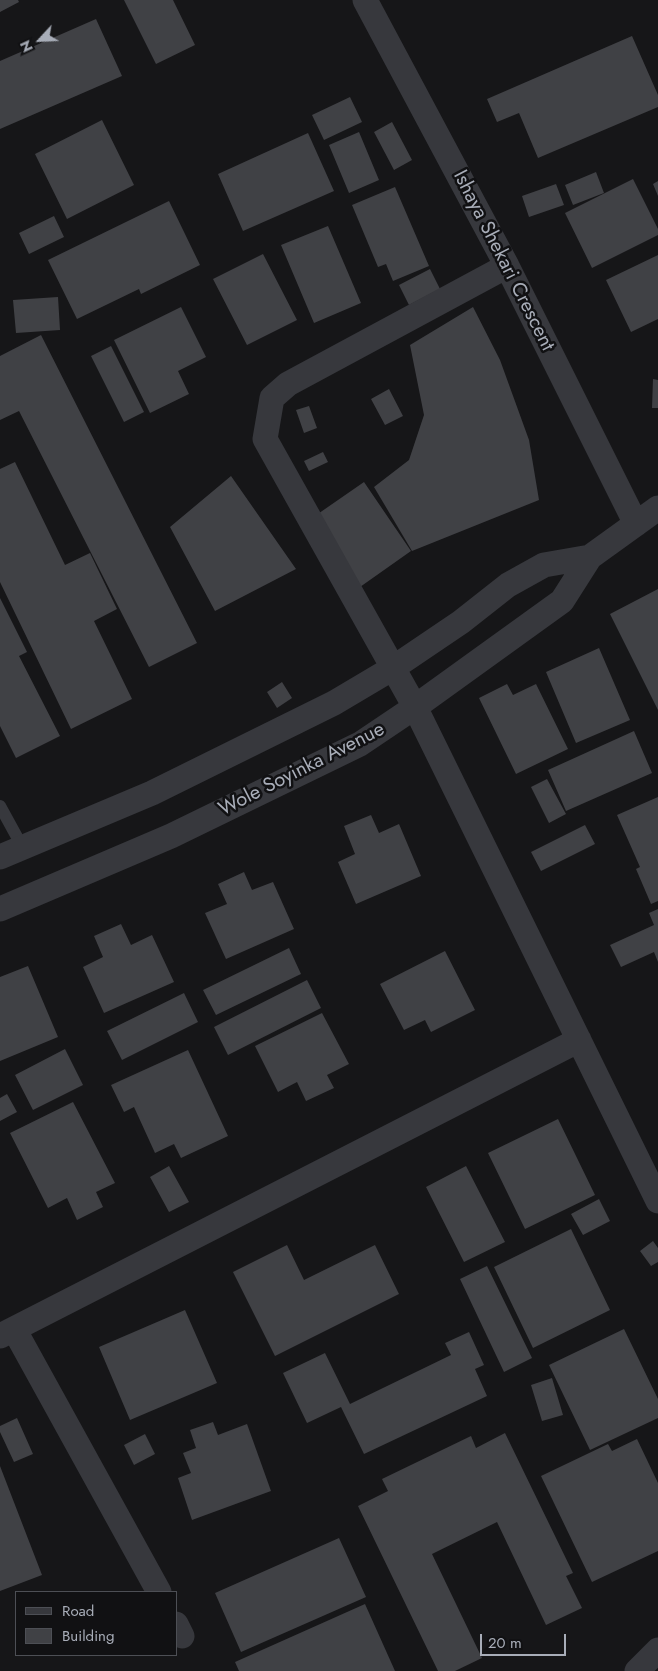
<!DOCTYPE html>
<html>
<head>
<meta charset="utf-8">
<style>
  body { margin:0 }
  #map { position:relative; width:658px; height:1671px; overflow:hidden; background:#161618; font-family:Jost,sans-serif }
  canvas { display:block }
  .legend { position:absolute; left:15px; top:1591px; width:162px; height:65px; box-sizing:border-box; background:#111113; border:1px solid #4d4f55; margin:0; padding:6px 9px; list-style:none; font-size:15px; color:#a8adb8 }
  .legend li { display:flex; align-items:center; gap:10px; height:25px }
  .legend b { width:25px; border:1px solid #4d4f55 }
  .north { position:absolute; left:15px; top:15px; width:50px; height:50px; -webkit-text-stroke:4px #111113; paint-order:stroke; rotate:245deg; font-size:14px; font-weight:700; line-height:20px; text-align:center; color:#a8adb8 }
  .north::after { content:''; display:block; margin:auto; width:18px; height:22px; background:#a8adb8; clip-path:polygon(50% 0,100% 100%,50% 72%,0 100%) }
  .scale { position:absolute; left:480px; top:1634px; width:86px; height:22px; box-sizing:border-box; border:2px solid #a8adb8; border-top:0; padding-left:6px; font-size:15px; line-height:18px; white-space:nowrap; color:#a8adb8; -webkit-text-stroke:4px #111113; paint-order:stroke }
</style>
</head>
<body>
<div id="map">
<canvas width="658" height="1671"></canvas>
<ul class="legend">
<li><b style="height:6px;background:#37383d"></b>Road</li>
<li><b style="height:14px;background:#404145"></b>Building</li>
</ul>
<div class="north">N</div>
<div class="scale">20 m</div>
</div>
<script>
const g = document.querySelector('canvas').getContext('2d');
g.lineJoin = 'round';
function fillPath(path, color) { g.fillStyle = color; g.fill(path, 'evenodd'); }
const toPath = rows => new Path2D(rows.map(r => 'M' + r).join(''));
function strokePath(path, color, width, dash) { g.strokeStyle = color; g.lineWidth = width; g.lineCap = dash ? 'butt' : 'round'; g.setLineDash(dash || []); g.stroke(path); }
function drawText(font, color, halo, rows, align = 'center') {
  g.font = font + ' Jost,sans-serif'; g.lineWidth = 5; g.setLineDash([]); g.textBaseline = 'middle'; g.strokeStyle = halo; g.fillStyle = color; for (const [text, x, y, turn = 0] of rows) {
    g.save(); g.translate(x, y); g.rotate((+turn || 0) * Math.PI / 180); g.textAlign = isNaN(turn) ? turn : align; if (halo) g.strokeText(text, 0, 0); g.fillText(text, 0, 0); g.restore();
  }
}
fillPath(toPath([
  [0,0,18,0,19,2,0,12],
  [124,0,173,0,195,45,156,64],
  [96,19,122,76,0,129,0,61],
  [632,36,658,95,658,107,538,158,519,113,497,122,487,99],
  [350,97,362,122,324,140,312,115],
  [102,120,134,185,67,219,35,154],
  [392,122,412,160,394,170,374,132],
  [359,132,379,180,349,193,329,145],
  [308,133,334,191,243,231,218,174],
  [596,172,604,193,573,205,565,185],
  [633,179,658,229,658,235,592,268,565,213],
  [658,181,658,196,653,184],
  [556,184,564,205,529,217,522,196],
  [395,187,429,266,393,281,386,264,378,267,352,205],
  [169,201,200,265,141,294,139,289,77,319,48,260],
  [54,216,64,237,29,254,19,233],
  [328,226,361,303,314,323,281,245],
  [263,254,297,320,247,345,213,279],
  [658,255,658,319,631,332,606,280],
  [430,269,440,289,409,305,399,285],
  [58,297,60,330,16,333,13,300],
  [181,307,206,357,178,371,189,394,150,413,114,340],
  [473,307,500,360,529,440,539,500,412,551,374,487,409,460,424,415,410,345],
  [41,335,197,643,149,667,19,411,0,420,0,356],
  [111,346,144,412,124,422,91,356],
  [653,379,658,380,658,408,652,408],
  [389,389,403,416,385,425,371,399],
  [309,406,317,428,304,433,296,410],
  [323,452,328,462,309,471,304,461],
  [15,462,65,565,90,553,117,609,94,621,132,699,71,729,0,582,0,469],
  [231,476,296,569,215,611,170,527],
  [364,482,411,551,360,587,312,518],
  [658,589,658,710,610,614],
  [0,598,27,652,19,656,60,736,16,758,0,726],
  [599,648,630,720,576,743,546,672],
  [282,682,292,698,277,708,267,692],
  [507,684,513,695,536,684,568,749,516,774,479,698],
  [634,731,652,773,566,811,548,770],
  [547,779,566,814,549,823,531,787],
  [658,797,658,901,651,904,636,869,640,867,617,815],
  [371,815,379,833,399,824,421,876,356,904,338,862,355,854,344,826],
  [585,825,595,844,541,871,531,852],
  [244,872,252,890,273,882,294,929,226,959,205,913,227,904,218,884],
  [658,909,658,962,654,952,621,967,610,945,654,925,649,913],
  [121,924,131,945,152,935,174,982,104,1013,83,967,103,957,94,936],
  [289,948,301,974,216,1015,203,990],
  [445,951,475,1010,431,1032,425,1020,404,1030,380,984],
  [28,966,58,1037,0,1061,0,977],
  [307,980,321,1008,228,1055,214,1027],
  [184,993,198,1022,122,1060,107,1031],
  [322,1013,349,1064,327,1075,334,1088,306,1101,297,1082,278,1092,255,1046],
  [65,1049,83,1085,33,1110,15,1075],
  [188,1050,228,1136,181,1158,174,1144,155,1153,134,1107,124,1112,111,1085],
  [7,1094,17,1112,0,1121,0,1098],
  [73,1102,115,1183,96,1192,103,1207,77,1220,67,1198,48,1208,10,1133],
  [558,1119,595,1195,525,1229,488,1153],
  [169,1166,189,1202,169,1212,150,1177],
  [466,1166,505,1242,464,1262,426,1187],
  [599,1199,610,1221,583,1235,571,1214],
  [571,1229,610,1310,533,1348,494,1267],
  [653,1241,658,1248,658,1262,651,1266,640,1251],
  [287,1245,304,1280,375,1245,399,1294,275,1356,233,1272],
  [487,1266,532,1358,504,1372,460,1279],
  [185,1310,217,1383,130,1420,99,1347],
  [624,1329,658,1399,658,1418,590,1450,549,1365],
  [469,1332,484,1365,475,1369,487,1396,364,1454,341,1407,307,1423,283,1373,325,1353,350,1404,451,1355,445,1343],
  [552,1378,563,1415,542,1421,531,1385],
  [17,1418,33,1454,14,1462,0,1432,0,1426],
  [213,1422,218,1435,247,1424,271,1491,192,1520,178,1478,191,1473,183,1453,196,1448,190,1430],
  [505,1433,573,1573,566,1576,582,1608,546,1625,497,1522,432,1554,482,1658,455,1671,438,1671,358,1506,388,1491,382,1479,471,1436,476,1448],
  [145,1434,155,1454,134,1465,124,1445],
  [637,1439,658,1483,658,1551,592,1582,541,1476,608,1444,612,1451],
  [0,1466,42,1575,0,1591],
  [339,1538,366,1597,241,1652,215,1593],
  [365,1604,395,1671,239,1671,235,1662]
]), '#404145');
strokePath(toPath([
  [0,806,23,848]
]), '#37383d', 12);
strokePath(toPath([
  [365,0,507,266,636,524],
  [507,266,288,384,272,398,265,439,415,707,658,1201],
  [0,857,152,793,334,703,393,668,461,622,508,585,544,565,590,557],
  [0,909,171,836,360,744,415,707,562,601,590,557,658,508],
  [14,1329,159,1592],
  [0,1336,579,1040],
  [176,1624,182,1636],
  [637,1671,658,1650]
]), '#37383d', 25);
drawText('20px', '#a8adb8', '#111113', [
  ["Ishaya Shekari Crescent",503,261,63],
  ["Wole Soyinka Avenue",302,770,-27]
]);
</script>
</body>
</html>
